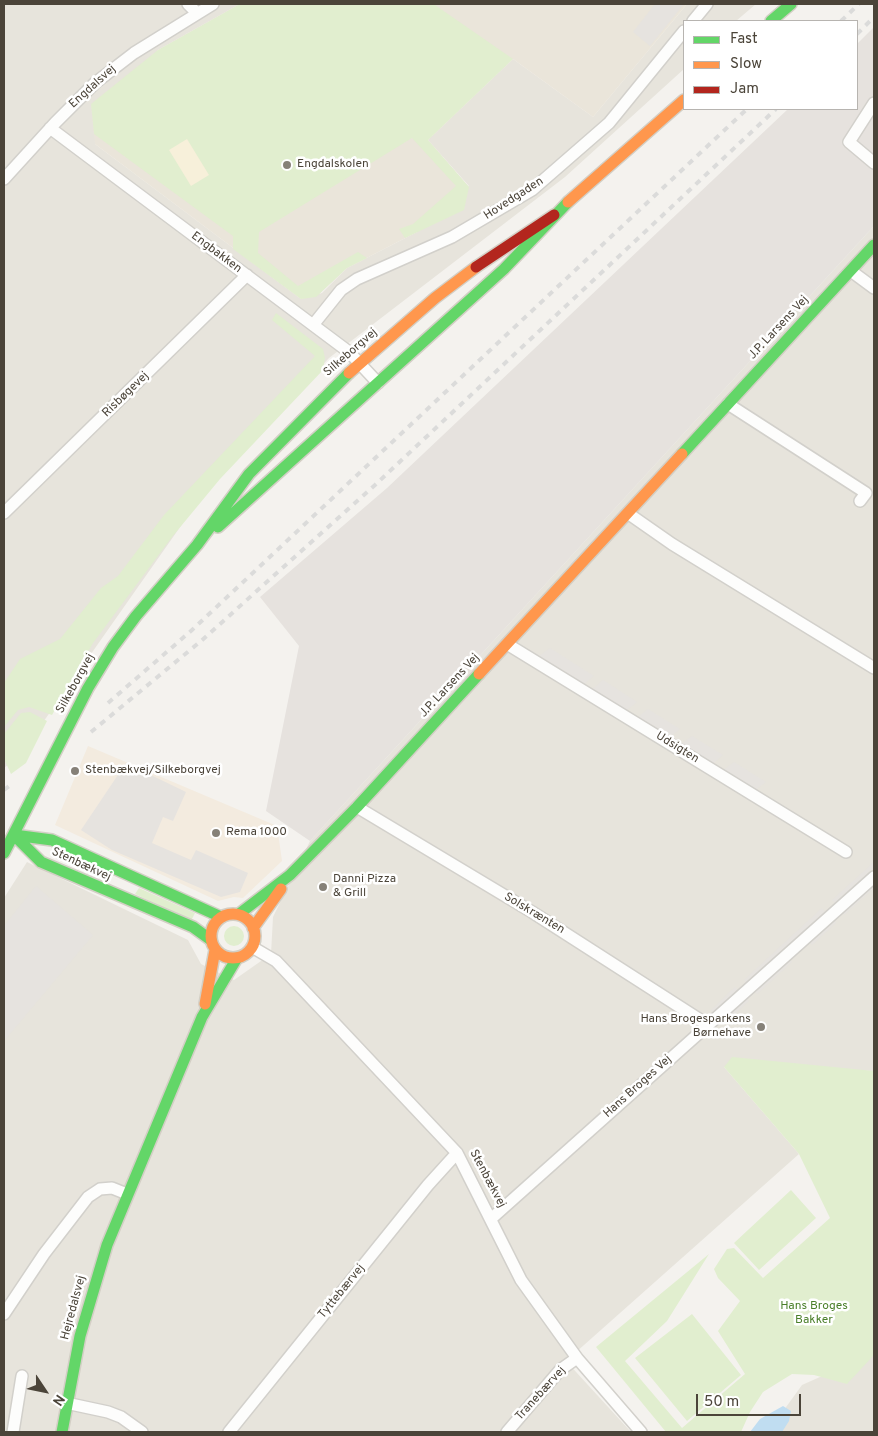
<!DOCTYPE html>
<html>
<head>
<meta charset="utf-8">
<style>
  body { margin:0 }
  #map { position:relative; width:878px; height:1436px; overflow:hidden; background:#f4f2ee; font-family:Overpass,sans-serif }
  canvas { display:block }
  .frame { position:absolute; inset:0; border:5px solid #4b4439; pointer-events:none }
  .legend { position:absolute; left:683px; top:20px; width:175px; height:90px; box-sizing:border-box; background:#fff; border:1px solid #b7b4b0; margin:0; padding:6px 9px; list-style:none; font-size:15px; color:#4b4439 }
  .legend li { display:flex; align-items:center; gap:10px; height:25px }
  .legend b { width:25px; border:1px solid #b7b4b0 }
  .north { position:absolute; left:20px; top:1366px; width:50px; height:50px; -webkit-text-stroke:4px #fff; paint-order:stroke; rotate:124deg; font-size:14px; font-weight:700; line-height:20px; text-align:center; color:#4b4439 }
  .north::after { content:''; display:block; margin:auto; width:18px; height:22px; background:#4b4439; clip-path:polygon(50% 0,100% 100%,50% 72%,0 100%) }
  .scale { position:absolute; left:696px; top:1394px; width:105px; height:22px; box-sizing:border-box; border:2px solid #4b4439; border-top:0; padding-left:6px; font-size:15px; line-height:18px; white-space:nowrap; color:#4b4439; -webkit-text-stroke:4px #fff; paint-order:stroke }
</style>
</head>
<body>
<div id="map">
<canvas width="878" height="1436"></canvas>
<div class="frame"></div>
<ul class="legend">
<li><b style="height:6px;background:#63d668"></b>Fast</li>
<li><b style="height:6px;background:#ff974d"></b>Slow</li>
<li><b style="height:6px;background:#b3261e"></b>Jam</li>
</ul>
<div class="north">N</div>
<div class="scale">50 m</div>
</div>
<script>
const g = document.querySelector('canvas').getContext('2d');
g.lineJoin = 'round';
function fillPath(path, color) { g.fillStyle = color; g.fill(path, 'evenodd'); }
const toPath = rows => new Path2D(rows.map(r => 'M' + r).join(''));
function strokePath(path, color, width, dash) { g.strokeStyle = color; g.lineWidth = width; g.lineCap = dash ? 'butt' : 'round'; g.setLineDash(dash || []); g.stroke(path); }
function drawText(font, color, halo, rows, align = 'center') {
  g.font = font + ' Overpass,sans-serif'; g.lineWidth = 5; g.setLineDash([]); g.textBaseline = 'middle'; g.strokeStyle = halo; g.fillStyle = color; for (const [text, x, y, turn = 0] of rows) {
    g.save(); g.translate(x, y); g.rotate((+turn || 0) * Math.PI / 180); g.textAlign = isNaN(turn) ? turn : align; if (halo) g.strokeText(text, 0, 0); g.fillText(text, 0, 0); g.restore();
  }
}
fillPath(toPath([
  [4,4,240,4,158,50,95,144,301,299,322,293,347,268,417,232,469,186,428,140,513,59,593,117,687,4,756,4,736,21,684,21,684,69,565,177,329,358,204,493,20,755,4,768],
  [874,226,874,1071,724,1067,799,1154,566,1361,631,1432,4,1432,4,898,27,862,188,940,201,964,234,980,271,954,273,917,310,841],
  [874,1353,874,1432,768,1432,802,1385]
]), '#e7e4dc');
fillPath(toPath([
  [88,746,277,826,282,861,243,898,234,897,218,901,55,825]
]), '#f3ebdf');
fillPath(toPath([
  [874,27,874,226,310,841,266,811,299,646,260,597,387,488,788,109,857,109,857,44]
]), '#e6e2de');
fillPath(toPath([
  [240,4,687,4,593,117,513,59,428,140,469,187,417,232,347,268,316,297,301,299,95,144,91,104,158,50]
]), '#eae5da');
fillPath(toPath([
  [240,4,435,5,513,59,428,140,469,187,464,210,405,238,399,229,413,224,456,186,412,138,259,232,258,253,298,286,358,252,367,258,347,268,316,297,301,299,233,249,233,236,94,134,91,104,158,50],
  [276,313,323,349,325,358,323,370,220,479,172,537,93,643,52,715,29,707,18,710,4,727,4,683,20,659,60,639,101,588,118,576,164,515,315,356,272,320],
  [30,712,47,721,26,763,11,774,4,759,4,734,21,713],
  [139,888,195,913,191,921,135,894],
  '224 936a10 10 0 1 1 20 0a10 10 0 1 1-20 0Z',
  [732,1057,874,1071,874,1355,847,1384,814,1375,792,1374,763,1392,750,1412,741,1432,666,1432,596,1347,709,1254,667,1321,625,1361,682,1428,745,1374,718,1331,740,1301,718,1278,714,1269,727,1249,734,1248,763,1278,830,1218,799,1154,724,1067],
  [791,1190,816,1218,759,1270,734,1243],
  [692,1314,741,1375,687,1421,635,1358]
]), '#e1eecf');
fillPath(toPath([
  [187,139,209,175,191,186,169,150]
]), '#f7f0da');
fillPath(toPath([
  [655,4,684,4,650,46,633,32],
  [550,648,594,676,579,688,534,660],
  [603,680,637,702,622,714,588,693],
  [648,709,680,729,665,741,633,721],
  [692,736,723,755,708,768,676,748],
  [734,762,766,782,750,794,718,774],
  [126,763,186,792,173,821,163,817,152,843,191,860,196,850,248,873,240,892,221,897,112,850,81,830],
  [874,862,874,867,835,903,832,900],
  [874,882,874,888,844,915,842,912],
  [36,886,93,935,4,1041,4,926],
  [822,908,825,912,747,983,744,980],
  [833,919,836,923,812,945,809,942],
  [789,958,792,962,757,994,754,991],
  [735,987,739,991,714,1013,711,1010],
  [746,998,749,1001,724,1024,721,1020]
]), '#e6e3df');
fillPath(toPath([
  [783,1406,791,1411,789,1421,782,1432,750,1432,760,1419]
]), '#c0ddf1');
const street = toPath([
  [188,4,197,13],
  [693,21,707,4],
  [874,103,849,142,874,163],
  [50,128,349,352,378,383],
  [4,179,55,123,95,83,134,53,213,4],
  [851,271,874,288],
  [313,325,341,290,357,279,452,237,532,190,609,123,684,31],
  [728,404,866,493,860,501],
  [4,513,247,275],
  [629,514,672,544,874,668],
  [507,644,846,852],
  [357,807,532,912,708,1025],
  [252,947,276,961,457,1153,521,1280,577,1358,641,1432],
  [492,1218,874,877],
  [4,1314,44,1254,88,1197,100,1189,112,1188,127,1194],
  [66,1403,108,1412,121,1417,142,1432],
  [13,1432,22,1376],
  [229,1432,428,1185,457,1153],
  [507,1432,560,1370,577,1358]
]);
const fast = toPath([
  [771,21,791,4],
  [682,454,874,245],
  [218,527,504,269,568,202],
  [14,835,41,862,193,927,211,940],
  [14,835,52,840,221,917],
  [4,853,88,688,113,647,136,616,197,545,249,474,349,373],
  [239,914,290,875,357,807,479,674],
  [62,1432,80,1336,107,1245,202,1017,237,958]
]);
const slow = toPath([
  [568,202,684,100],
  [349,373,435,298,476,267],
  [479,674,682,454],
  '211 936a22 22 0 1 1 44 0a22 22 0 1 1-44 0Z',
  [253,928,281,889],
  [205,1004,215,950]
]);
const jam = toPath([
  [476,267,554,215]
]);
strokePath(street, '#d2d0cb', 14);
strokePath(fast, '#d3cfc5', 14);
strokePath(slow, '#d3cfc5', 14);
strokePath(jam, '#d3cfc5', 14);
strokePath(street, '#fdfdfc', 11);
strokePath(fast, '#63d668', 11);
strokePath(slow, '#ff974d', 11);
strokePath(jam, '#b3261e', 11);
strokePath(toPath([
  [841,21,859,4],
  [857,34,874,17],
  [108,703,192,630,747,109],
  [91,732,201,641,375,485,776,109],
  [4,790,13,783]
]), '#dbdbda', 4, [6, 6]);
for (const [x, y, r, color] of [
  [287,165,5,"#868178"],
  [75,771,5,"#868178"],
  [216,833,5,"#868178"],
  [323,887,5,"#868178"],
  [761,1027,5,"#868178"]
]) { const dot = new Path2D(); dot.arc(x, y, r, 0, 2 * Math.PI); g.fillStyle = color; g.fill(dot); strokePath(dot, '#fff', 2); }
drawText('12px', '#4b4439', '#fff', [
  ["Engdalsvej",93,87,-42],
  ["Hovedgaden",514,199,-33],
  ["Engbakken",216,253,37],
  ["J.P. Larsens Vej",779,328,-47],
  ["Silkeborgvej",351,353,-41],
  ["Risbøgevej",126,395,-44],
  ["Silkeborgvej",76,684,-61],
  ["J.P. Larsens Vej",450,686,-47],
  ["Udsigten",677,748,32],
  ["Stenbækvej",81,865,25],
  ["Solskrænten",534,914,31],
  ["Hans Broges Vej",638,1087,-42],
  ["Stenbækvej",487,1179,62],
  ["Tyttebærvej",342,1292,-51],
  ["Hejredalsvej",74,1308,-75],
  ["Tranebærvej",541,1394,-48]
]);
drawText('12px', '#4b4439', '#fff', [
  ["Engdalskolen",297,165],
  ["Stenbækvej/Silkeborgvej",85,771],
  ["Rema 1000",226,833],
  ["Danni Pizza",333,880],
  ["& Grill",333,894],
  ["Hans Brogesparkens",751,1020,"right"],
  ["Børnehave",751,1034,"right"]
], 'left');
drawText('12px', '#4a7f2a', '#fff', [
  ["Hans Broges",814,1307],
  ["Bakker",814,1321]
]);
</script>
</body>
</html>
